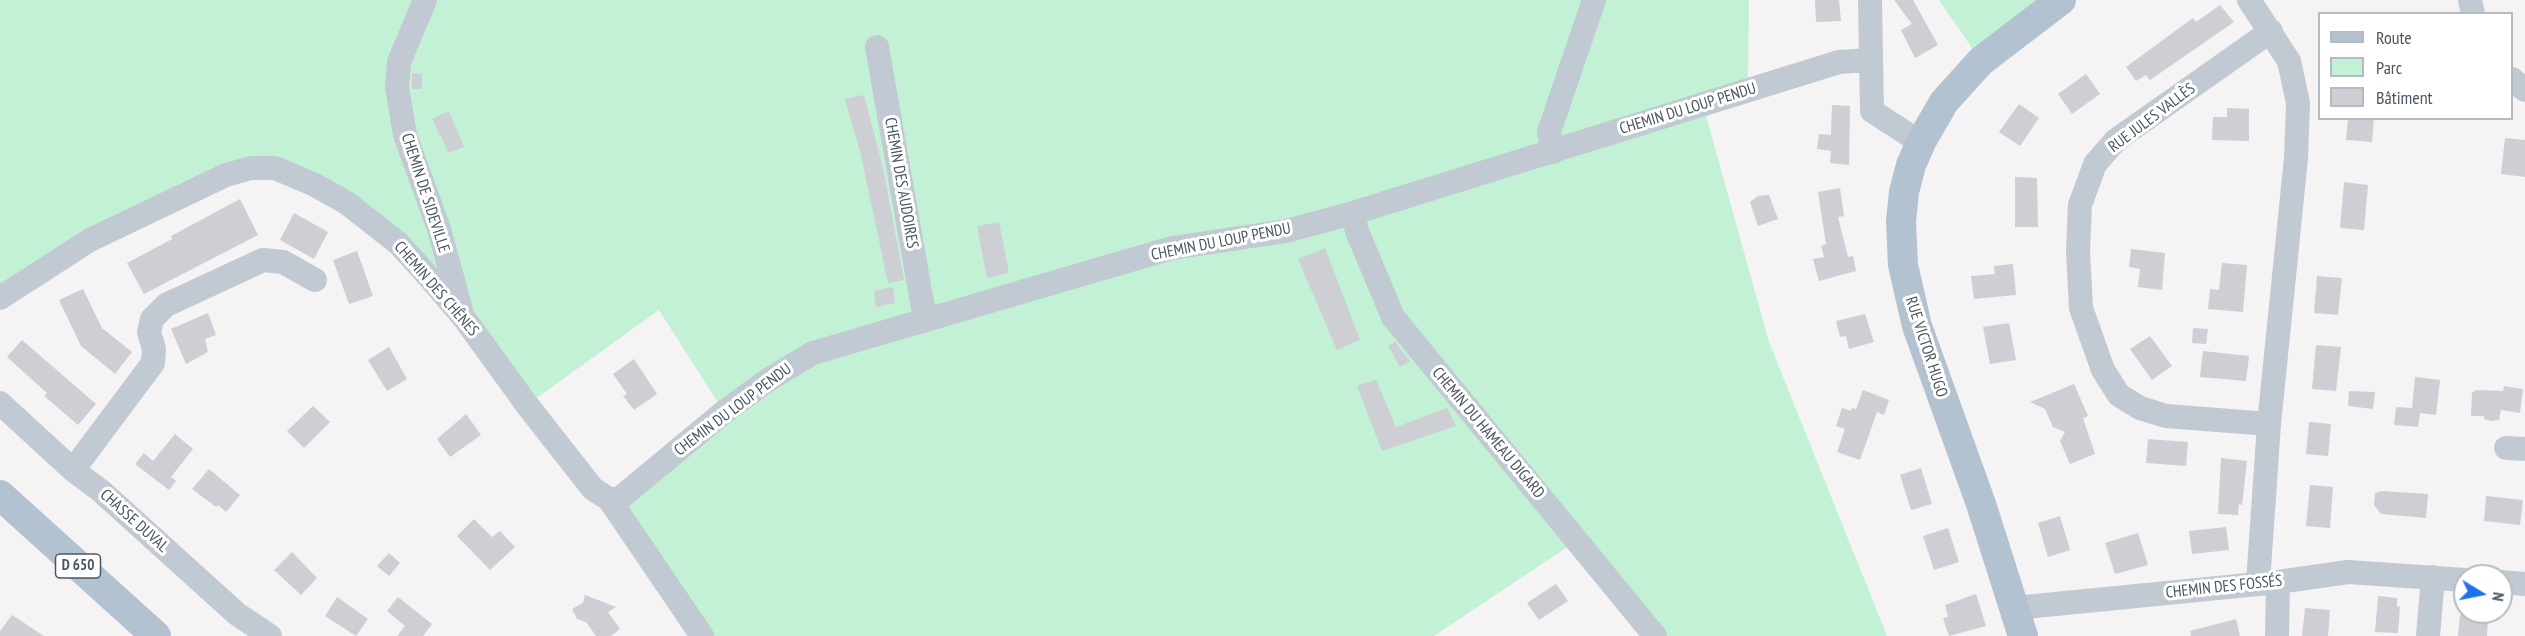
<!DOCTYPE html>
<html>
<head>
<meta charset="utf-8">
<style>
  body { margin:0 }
  #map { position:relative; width:2525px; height:636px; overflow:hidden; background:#f5f3f3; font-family:"PT Sans Narrow",sans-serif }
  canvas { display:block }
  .legend { position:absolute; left:2318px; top:12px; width:195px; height:108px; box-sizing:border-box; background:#fff; border:2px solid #b7bbc0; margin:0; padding:8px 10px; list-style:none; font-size:18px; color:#4a5661 }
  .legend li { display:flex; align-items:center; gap:12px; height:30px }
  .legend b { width:30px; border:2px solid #b7bbc0 }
  .north { position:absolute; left:2453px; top:564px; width:60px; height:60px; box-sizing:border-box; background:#fff; border:2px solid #b7bbc0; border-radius:50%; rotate:100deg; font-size:16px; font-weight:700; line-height:24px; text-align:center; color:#4a5661 }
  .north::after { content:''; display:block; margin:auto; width:21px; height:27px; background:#1a73e8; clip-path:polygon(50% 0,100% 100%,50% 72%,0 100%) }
</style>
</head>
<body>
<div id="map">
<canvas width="2525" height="636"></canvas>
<ul class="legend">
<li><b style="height:8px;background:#b3c2d1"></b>Route</li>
<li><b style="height:16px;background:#c3f1d5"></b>Parc</li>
<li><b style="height:16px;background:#cdcfd5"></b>Bâtiment</li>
</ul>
<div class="north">N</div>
</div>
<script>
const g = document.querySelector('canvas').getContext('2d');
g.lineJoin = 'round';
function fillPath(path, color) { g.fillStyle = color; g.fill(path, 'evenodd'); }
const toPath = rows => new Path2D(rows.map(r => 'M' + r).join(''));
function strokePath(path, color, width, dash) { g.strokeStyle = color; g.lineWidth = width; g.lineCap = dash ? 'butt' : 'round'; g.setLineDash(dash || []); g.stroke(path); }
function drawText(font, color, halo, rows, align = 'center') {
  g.font = font + ' "PT Sans Narrow",sans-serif'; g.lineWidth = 6; g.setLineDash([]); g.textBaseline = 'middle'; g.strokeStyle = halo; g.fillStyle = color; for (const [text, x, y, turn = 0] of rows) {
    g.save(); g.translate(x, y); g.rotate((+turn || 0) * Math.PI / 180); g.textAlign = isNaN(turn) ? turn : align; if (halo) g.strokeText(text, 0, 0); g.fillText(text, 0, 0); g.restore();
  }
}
fillPath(toPath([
  [0,0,1749,0,1748,76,1752,90,1703,105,1769,342,1887,636,1655,636,1579,543,1566,548,1434,636,702,636,609,499,724,412,659,310,527,405,464,318,347,203,251,167,0,298],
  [1939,0,2061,0,1981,61]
]), '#c3f1d5');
fillPath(toPath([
  [1815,0,1839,0,1841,21,1816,22],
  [1894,0,1913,0,1938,45,1915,58,1901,30,1912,24],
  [2220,5,2234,22,2150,80,2146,75,2136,81,2126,67,2193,18,2196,22],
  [412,73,422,74,422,89,412,89],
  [2086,74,2100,94,2072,114,2058,94],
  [864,95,883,168,904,280,888,283,860,151,845,99],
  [2019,104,2039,118,2020,146,1999,132],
  [1832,105,1850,106,1849,165,1830,163,1831,151,1817,149,1819,134,1831,135],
  [2227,108,2249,109,2249,141,2212,140,2213,117,2227,117],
  [449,111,464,147,449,153,432,119],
  [2348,118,2374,118,2372,142,2346,140],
  [2505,138,2525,140,2525,177,2501,174],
  [2015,177,2037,178,2038,227,2015,227],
  [2344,182,2368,185,2364,230,2340,228],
  [1840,188,1844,216,1838,217,1848,257,1853,256,1856,271,1819,281,1813,259,1824,257,1821,246,1826,244,1818,192],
  [1769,195,1778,219,1758,226,1750,202,1758,196],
  [240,199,258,235,144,294,127,263,172,239,171,236],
  [294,213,328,232,314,259,280,240],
  [999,222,1009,273,987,278,977,226],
  [1325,248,1360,340,1337,350,1298,259],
  [2131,249,2165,253,2162,290,2138,287,2140,269,2129,267],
  [357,251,373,296,349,304,333,260],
  [2222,263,2247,265,2243,312,2208,309,2210,289,2219,290],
  [2013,264,2016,295,1974,299,1971,276,1995,274,1994,266],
  [2317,276,2342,278,2338,315,2314,313],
  [893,287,895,303,876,307,874,291],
  [83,289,102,328,132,352,115,374,81,346,59,300],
  [208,313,216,335,205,339,208,352,186,364,171,329],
  [1865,314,1874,342,1849,349,1846,336,1840,337,1836,321],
  [2009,323,2016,360,1990,364,1983,327],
  [2193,328,2208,329,2206,344,2192,343],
  [2150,336,2172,366,2152,380,2130,349],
  [22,340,96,404,78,425,44,396,47,393,7,357],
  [1395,342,1410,361,1400,367,1388,346],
  [2316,345,2341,347,2336,391,2312,389],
  [389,347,407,379,387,391,368,360],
  [2203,351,2249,356,2246,381,2200,377],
  [634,359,657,394,634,410,623,396,627,394,613,374],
  [2415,377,2440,380,2436,415,2420,413,2418,427,2394,425,2396,407,2412,408],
  [1376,380,1396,427,1447,408,1456,426,1382,451,1357,386],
  [2074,384,2088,416,2083,418,2095,454,2070,464,2060,441,2065,432,2053,427,2045,409,2030,402],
  [2504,386,2523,389,2520,413,2501,410,2499,420,2491,421,2484,419,2484,416,2471,416,2472,393,2476,390,2503,391],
  [1863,390,1889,400,1884,415,1877,412,1860,460,1837,452,1845,429,1836,426,1842,408,1851,411,1852,408,1856,409],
  [2349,391,2375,392,2373,409,2348,406],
  [313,406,330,422,304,448,287,431],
  [466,414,481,435,450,457,437,439],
  [2309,422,2331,424,2328,456,2306,454],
  [175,434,193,449,171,477,176,481,169,490,135,464,144,453,153,461],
  [2148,439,2188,442,2186,466,2146,463],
  [2221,458,2247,461,2242,505,2239,504,2238,515,2218,514],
  [1921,468,1932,504,1911,510,1900,475],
  [209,469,240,495,226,512,218,505,216,507,192,489],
  [2310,485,2333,487,2330,528,2306,526],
  [2381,491,2428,494,2426,518,2381,514,2374,505,2375,493],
  [2486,496,2523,500,2520,525,2484,521],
  [2060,516,2070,550,2048,557,2038,523],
  [474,519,492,537,500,531,515,547,490,570,457,536],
  [2226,527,2229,550,2192,554,2189,531],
  [1948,528,1959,562,1934,570,1923,536],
  [2138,533,2148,565,2115,574,2105,543],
  [292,552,317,578,301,595,274,570],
  [389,553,400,563,389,576,377,566],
  [1556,584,1568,601,1539,620,1527,603],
  [1976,594,1986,626,1949,636,1943,618,1948,617,1945,605],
  [585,595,616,607,608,612,620,629,611,636,596,636,586,622,577,619,572,609,583,603],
  [2378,596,2397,598,2397,606,2400,607,2398,633,2375,632],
  [337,597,368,619,356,636,325,616],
  [398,597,432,624,423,636,397,636,405,626,387,611],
  [2305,608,2330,610,2328,636,2302,636],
  [12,615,44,636,0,636,0,631],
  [2460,615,2488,618,2487,636,2458,636],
  [2236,619,2240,636,2191,636,2190,631]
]), '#cdcfd5');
strokePath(toPath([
  [425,0,399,62,397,87,405,135,439,229,461,310],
  [1870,0,1872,111,1909,135,1922,140],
  [2249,0,2289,61,2298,103,2296,158,2269,424,2258,583],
  [2470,0,2473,14],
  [877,47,925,319],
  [2512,79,2525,90],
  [1553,152,1549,132,1594,0],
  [1353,213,1357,231,1393,317,1655,636],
  [0,298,90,240,226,175,251,168,275,168,315,185,347,203,398,243,429,277,464,318,527,405,593,489,609,499,702,636],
  [0,403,73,470,101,491,237,614,270,636],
  [2269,424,2166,416,2140,408,2119,395,2103,370,2081,308,2078,251,2080,205,2095,164,2116,140,2271,31],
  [2506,448,2525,449],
  [73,470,153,363,154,349,149,332,152,319,166,305,263,260,283,262,315,280],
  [609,499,619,499,724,412,768,380,813,353,1172,248,1286,231,1353,213,1839,62,1871,60],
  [2501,582,2525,584],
  [2015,608,2278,582,2348,572,2465,580],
  [2277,636,2278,582],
  [2428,636,2433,577]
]), '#c1cad2', 24);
strokePath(toPath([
  [0,495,156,636],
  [2023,636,1981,504,1917,326,1903,265,1901,221,1904,192,1911,165,1922,140,1944,102,1981,61,2061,0]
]), '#b3c2d1', 30);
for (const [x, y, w] of [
  [78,566,45]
]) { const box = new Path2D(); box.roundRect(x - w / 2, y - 12, w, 24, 4.5); g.fillStyle = '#fff'; g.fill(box); strokePath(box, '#4a5661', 1.5); }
drawText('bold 15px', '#4a5661', null, [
  ["D 650",78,566]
]);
drawText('16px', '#4a5661', '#fff', [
  ["CHEMIN DU LOUP PENDU",1688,109,-17],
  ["RUE JULES VALLÈS",2152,118,-37],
  ["CHEMIN DES AUDOIRES",901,183,80],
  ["CHEMIN DE SIDEVILLE",425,193,72],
  ["CHEMIN DU LOUP PENDU",1221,242,-11],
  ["CHEMIN DES CHÊNES",436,289,49],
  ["RUE VICTOR HUGO",1926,347,72],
  ["CHEMIN DU LOUP PENDU",733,410,-37],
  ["CHEMIN DU HAMEAU DIGARD",1488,433,50],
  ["CHASSE DUVAL",134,521,42],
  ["CHEMIN DES FOSSÉS",2224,587,-6]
]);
</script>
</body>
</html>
